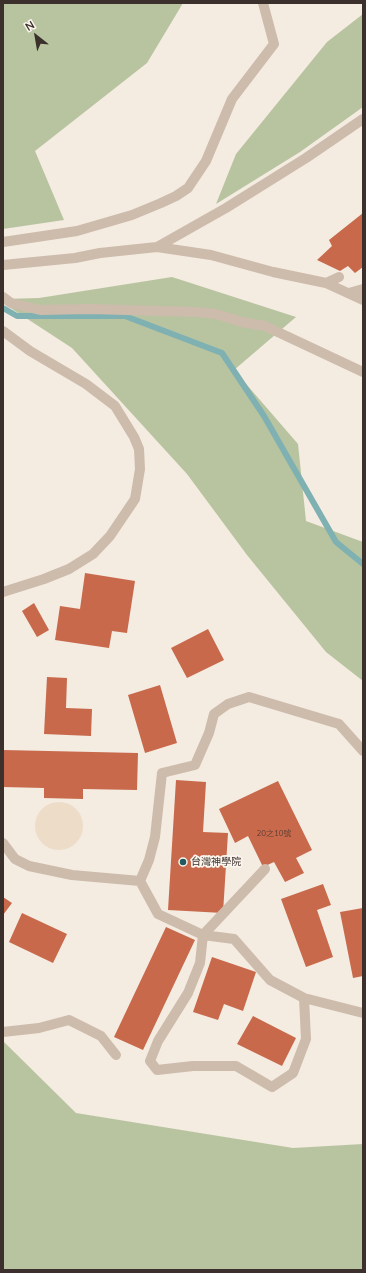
<!DOCTYPE html>
<html>
<head>
<meta charset="utf-8">
<style>
  body { margin:0 }
  #map { position:relative; width:366px; height:1273px; overflow:hidden; background:#f4ebe1; font-family:Mulish,sans-serif }
  canvas { display:block }
  .frame { position:absolute; inset:0; border:4px solid #3b302b; pointer-events:none }
  .north { position:absolute; left:16px; top:16px; width:40px; height:40px; -webkit-text-stroke:3px #fbf5ee; paint-order:stroke; rotate:329deg; font-size:11px; font-weight:700; line-height:16px; text-align:center; color:#3b302b }
  .north::after { content:''; display:block; margin:auto; width:14px; height:18px; background:#3b302b; clip-path:polygon(50% 0,100% 100%,50% 72%,0 100%) }
</style>
</head>
<body>
<div id="map">
<canvas width="366" height="1273"></canvas>
<div class="frame"></div>
<div class="north">N</div>
</div>
<script>
const g = document.querySelector('canvas').getContext('2d');
g.lineJoin = 'round';
function fillPath(path, color) { g.fillStyle = color; g.fill(path, 'evenodd'); }
const toPath = rows => new Path2D(rows.map(r => 'M' + r).join(''));
function strokePath(path, color, width, dash) { g.strokeStyle = color; g.lineWidth = width; g.lineCap = dash ? 'butt' : 'round'; g.setLineDash(dash || []); g.stroke(path); }
function drawText(font, color, halo, rows, align = 'center') {
  g.font = font + ' Mulish,"Noto Sans TC",sans-serif'; g.lineWidth = 3.5; g.setLineDash([]); g.textBaseline = 'middle'; g.strokeStyle = halo; g.fillStyle = color; for (const [text, x, y, turn = 0] of rows) {
    g.save(); g.translate(x, y); g.rotate((+turn || 0) * Math.PI / 180); g.textAlign = isNaN(turn) ? turn : align; if (halo) g.strokeText(text, 0, 0); g.fillText(text, 0, 0); g.restore();
  }
}
fillPath(toPath([
  [3,3,183,3,147,63,35,151,64,220,3,229],
  [363,14,363,107,300,152,216,204,236,154,327,42],
  [172,277,296,317,234,370,298,444,306,521,363,542,363,681,326,652,247,555,187,474,72,348,3,303,3,299,39,298],
  [3,1041,76,1113,293,1148,363,1144,363,1270,3,1270]
]), '#b8c4a0');
fillPath(toPath([
  '35 826a24 24 0 1 1 48 0a24 24 0 1 1-48 0Z'
]), '#ecdcc8');
strokePath(toPath([
  [3,308,17,316,125,316,222,353,264,416,336,542,363,564]
]), '#7fb0b2', 6);
fillPath(toPath([
  [363,213,363,267,355,273,348,266,340,271,317,260,332,246,329,240],
  [85,573,135,581,127,633,112,631,109,648,55,640,60,606,80,609],
  [34,603,49,630,37,637,22,611],
  [208,629,224,660,187,678,171,648],
  [47,677,67,678,66,708,92,709,91,736,44,734],
  [160,685,177,743,145,753,128,695],
  [3,750,138,753,137,790,83,789,83,799,44,798,44,788,3,787],
  [176,780,206,782,203,832,228,833,223,913,168,910],
  [278,781,312,850,296,858,304,873,285,882,274,862,263,867,248,836,235,843,219,809],
  [323,884,331,905,317,910,333,957,306,967,281,899],
  [3,897,12,903,3,915],
  [363,908,363,976,353,978,340,912],
  [22,913,67,934,53,963,9,942],
  [166,927,195,940,143,1050,114,1037],
  [212,957,256,972,243,1011,224,1004,218,1020,193,1012],
  [253,1016,296,1038,282,1066,237,1044]
]), '#c8694b');
strokePath(toPath([
  [3,242,77,231,132,215,161,203,176,196,188,188,206,161,232,99,274,44,263,3],
  [157,247,226,208,306,158,363,119],
  [3,265,75,258,100,253,157,247,211,255,273,272,326,283,363,300],
  [326,283,339,277],
  [349,293,363,289],
  [3,297,11,303,40,310,90,309,197,312,216,314,242,322,265,326,363,372],
  [3,331,30,351,86,384,115,406,134,437,139,449,140,469,135,499,110,536,93,554,69,569,44,579,3,592],
  [3,843,15,859,29,866,72,875,140,881],
  [265,869,203,935,158,914,140,881,149,860,155,837,162,773,195,765,209,733,214,714,228,704,249,697,339,724,363,751],
  [304,998,306,1039,293,1073,272,1087,236,1066,193,1066,157,1070,150,1061,158,1041,188,993,200,963,203,935,234,939,270,980,304,998,363,1013],
  [3,1032,39,1028,69,1020,101,1036,116,1055]
]), '#cdbbac', 10);
for (const [x, y, r, color] of [
  [183,862,4,"#1f5a5e"]
]) { const dot = new Path2D(); dot.arc(x, y, r, 0, 2 * Math.PI); g.fillStyle = color; g.fill(dot); strokePath(dot, '#fbf5ee', 1.5); }
drawText('8px', '#5e3e33', null, [
  ["20之10號",274,834]
]);
drawText('10px', '#3b302b', '#fbf5ee', [
  ["台灣神學院",191,862]
], 'left');
</script>
</body>
</html>
